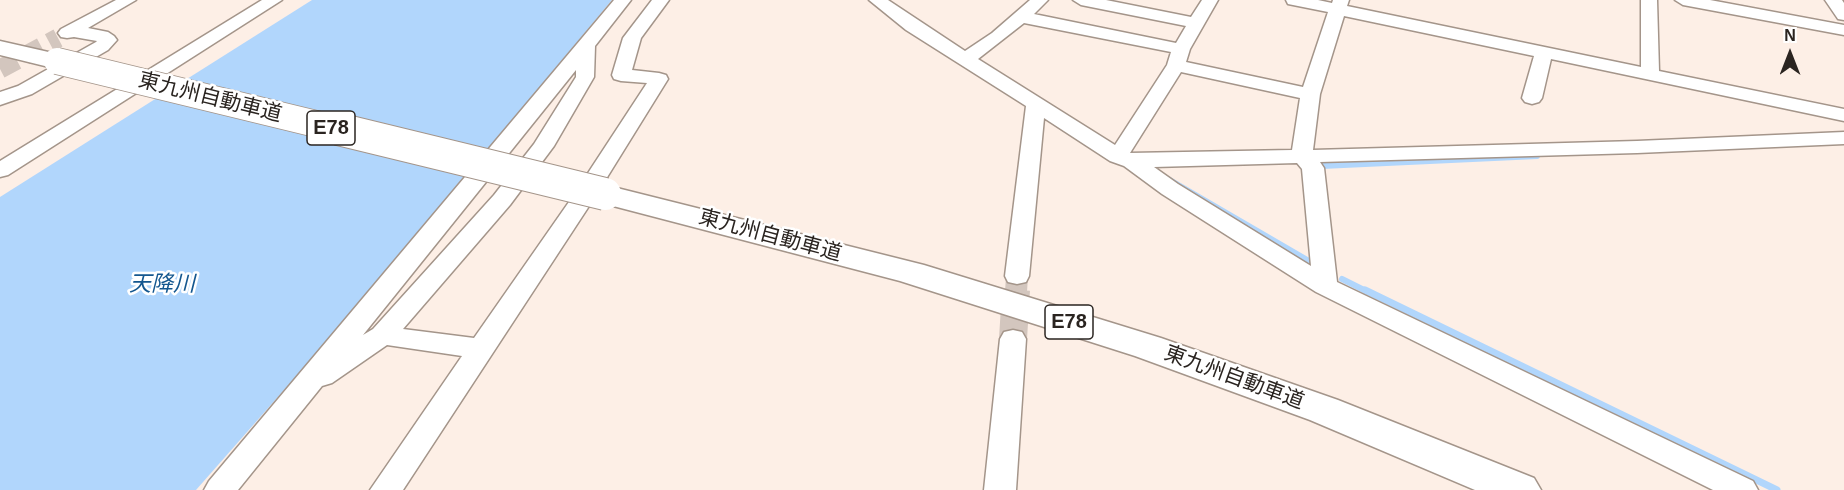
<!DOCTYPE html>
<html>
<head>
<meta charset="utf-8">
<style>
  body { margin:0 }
  #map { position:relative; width:1844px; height:490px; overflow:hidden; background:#fdefe6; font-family:Arial,sans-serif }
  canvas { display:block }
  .north { position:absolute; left:1760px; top:24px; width:60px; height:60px; -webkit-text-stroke:4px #fff; paint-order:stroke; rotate:0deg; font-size:16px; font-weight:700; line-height:24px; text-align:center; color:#2a2420 }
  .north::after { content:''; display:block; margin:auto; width:21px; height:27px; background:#2a2420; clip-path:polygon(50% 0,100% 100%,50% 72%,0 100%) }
</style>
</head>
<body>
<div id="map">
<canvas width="1844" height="490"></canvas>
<div class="north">N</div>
</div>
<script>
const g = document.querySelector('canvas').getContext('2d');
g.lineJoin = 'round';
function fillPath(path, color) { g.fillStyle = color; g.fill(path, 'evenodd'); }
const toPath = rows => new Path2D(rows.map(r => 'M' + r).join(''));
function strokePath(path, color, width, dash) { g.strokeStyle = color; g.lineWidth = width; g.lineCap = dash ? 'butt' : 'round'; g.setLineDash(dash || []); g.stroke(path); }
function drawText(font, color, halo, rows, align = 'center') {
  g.font = font + ' Arial,"Noto Sans JP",sans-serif'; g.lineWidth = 5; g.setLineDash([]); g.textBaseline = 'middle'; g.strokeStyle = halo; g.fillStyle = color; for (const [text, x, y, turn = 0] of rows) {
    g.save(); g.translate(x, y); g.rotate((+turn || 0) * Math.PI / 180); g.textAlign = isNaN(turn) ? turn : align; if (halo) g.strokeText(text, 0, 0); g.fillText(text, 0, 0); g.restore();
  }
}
fillPath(toPath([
  [312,0,612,0,358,306,196,490,0,490,0,197]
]), '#b1d6fc');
strokePath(toPath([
  [1322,166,1537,156],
  [1168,179,1309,261],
  [1342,279,1368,292]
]), '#b1d6fc', 6);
strokePath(toPath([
  [1365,290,1777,490]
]), '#b1d6fc', 7);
strokePath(toPath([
  [0,69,58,38]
]), '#d3c6be', 19, [19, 9]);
strokePath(toPath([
  [1016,292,1017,276]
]), '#d3c6be', 22, [22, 11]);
strokePath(toPath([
  [1013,339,1016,290]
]), '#d3c6be', 28, [28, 14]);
const street = toPath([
  [116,0,136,0,88,28,108,32,114,36,117,40,108,50,32,94,0,105,0,92,18,86,96,42,97,41,74,37,67,38,61,37,58,33,61,29,116,0],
  [262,0,282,0,8,175,0,177,0,161,262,0],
  [614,0,631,0,595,46,594,77,554,146,510,205,403,329,474,338,571,199,647,83,621,81,614,79,612,75,623,38,652,0,669,0,641,38,632,70,659,73,666,75,668,79,593,200,403,490,370,490,462,356,387,345,332,383,322,386,238,490,204,490,209,481,614,0],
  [576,70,576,77,534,144,494,195,373,329,363,335,576,70],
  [869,0,888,0,965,51,992,33,1030,0,1048,0,1034,14,1176,43,1186,26,1081,5,1073,0,1106,0,1191,17,1202,0,1218,0,1190,49,1186,62,1303,87,1328,12,1288,4,1286,0,1318,0,1332,3,1333,0,1349,0,1347,6,1641,67,1641,0,1657,0,1659,71,1844,109,1844,121,1551,59,1542,98,1539,102,1532,104,1525,102,1522,98,1534,56,1344,16,1320,94,1313,150,1637,141,1844,132,1844,144,1637,153,1320,162,1324,168,1337,282,1753,481,1758,490,1713,490,1316,292,1162,194,1124,166,1110,161,1044,118,1029,276,1026,282,1017,284,1008,282,1005,276,1026,106,906,30,869,0],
  [1024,23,1171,52,1167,65,1115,145,978,59,1024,23],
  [1181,72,1300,98,1292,150,1130,153,1181,72],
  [1297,163,1302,169,1311,266,1178,184,1154,167,1297,163],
  [1675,0,1710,0,1844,25,1844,35,1683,5,1675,0],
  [1825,0,1842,0,1844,3,1844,20,1838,19,1825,0],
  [1013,330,1022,332,1026,339,1016,490,984,490,1000,339,1004,332,1013,330]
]);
const highway = toPath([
  [0,41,66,56,70,61,66,66,57,69,0,55,0,41],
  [605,185,924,265,1161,338,1338,400,1534,478,1541,490,1475,490,1310,420,1135,356,900,281,594,201,590,194,594,187,605,185]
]);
strokePath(street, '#a4958a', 3);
strokePath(highway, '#a4958a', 3);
fillPath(street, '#fff');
fillPath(highway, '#fff');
const highwayBridgeFar1 = toPath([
  [57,61,345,131]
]);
const highwayBridge = toPath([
  [338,129,605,194]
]);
strokePath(highwayBridgeFar1, '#a4958a', 28, []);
strokePath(highwayBridge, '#a4958a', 34, []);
strokePath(highwayBridgeFar1, '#fff', 26);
strokePath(highwayBridge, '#fff', 32);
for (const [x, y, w] of [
  [331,128,48],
  [1069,322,48]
]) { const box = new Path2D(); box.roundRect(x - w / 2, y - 17, w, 34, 4.5); g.fillStyle = '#fff'; g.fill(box); strokePath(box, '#2a2420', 1.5); }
drawText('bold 20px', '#2a2420', null, [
  ["E78",331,128],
  ["E78",1069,322]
]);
drawText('21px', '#2a2420', '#fff', [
  ["東九州自動車道",210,98,14],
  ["東九州自動車道",770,236,15],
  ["東九州自動車道",1234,378,20]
]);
drawText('italic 22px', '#14578f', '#fff', [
  ["天降川",162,285]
]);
</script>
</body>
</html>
